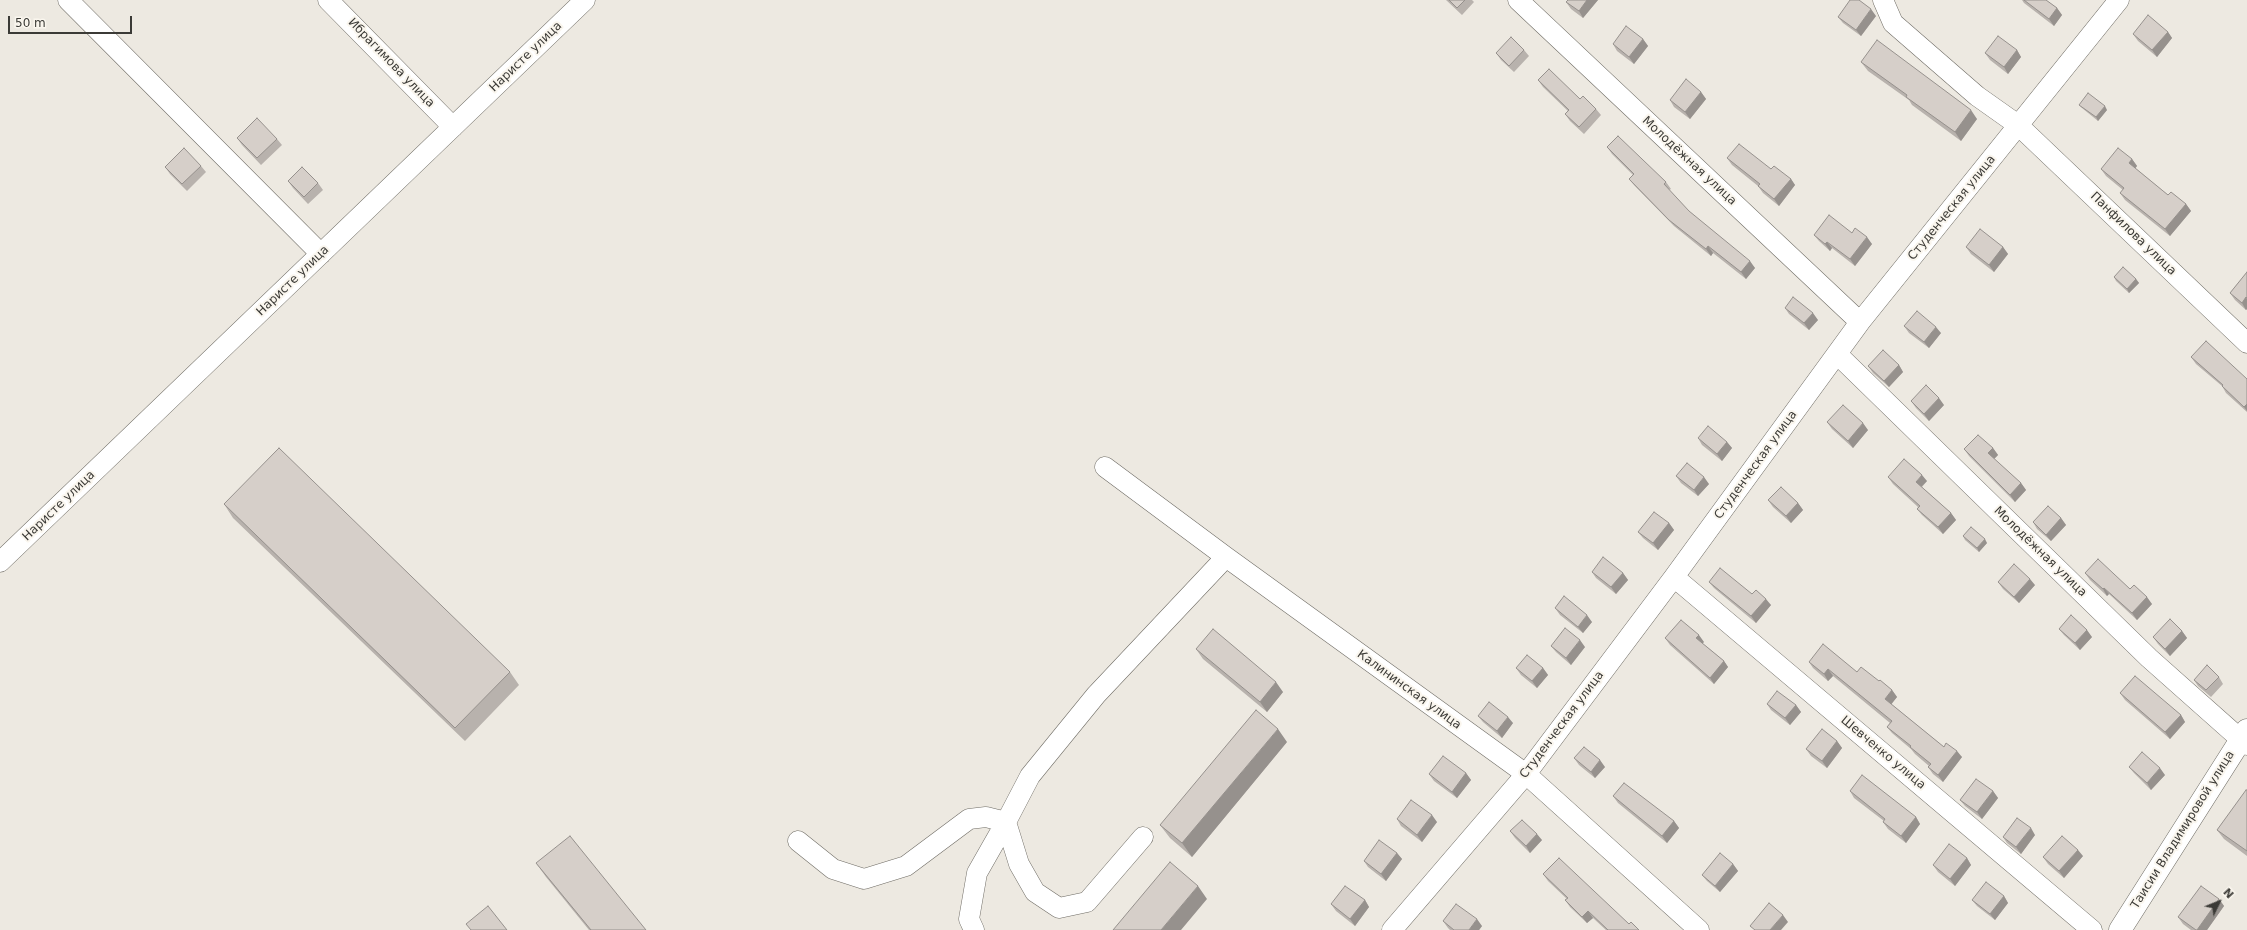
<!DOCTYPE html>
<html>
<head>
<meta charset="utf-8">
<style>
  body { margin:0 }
  #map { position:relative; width:2247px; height:930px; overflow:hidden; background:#ede9e1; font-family:"DejaVu Sans",sans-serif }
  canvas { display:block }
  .north { position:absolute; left:2199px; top:882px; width:40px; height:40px; -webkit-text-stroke:3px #faf6ee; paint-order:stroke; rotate:47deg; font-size:11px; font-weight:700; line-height:16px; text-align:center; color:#3b3a36 }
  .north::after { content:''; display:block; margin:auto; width:14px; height:18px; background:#3b3a36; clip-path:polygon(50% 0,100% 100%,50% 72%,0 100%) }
  .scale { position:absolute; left:8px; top:16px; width:124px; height:18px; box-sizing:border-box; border:2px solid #3b3a36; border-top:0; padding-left:5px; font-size:12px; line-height:14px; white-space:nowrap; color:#3b3a36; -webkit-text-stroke:3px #faf6ee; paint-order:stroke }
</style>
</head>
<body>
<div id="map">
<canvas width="2247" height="930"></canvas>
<div class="north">N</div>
<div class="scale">50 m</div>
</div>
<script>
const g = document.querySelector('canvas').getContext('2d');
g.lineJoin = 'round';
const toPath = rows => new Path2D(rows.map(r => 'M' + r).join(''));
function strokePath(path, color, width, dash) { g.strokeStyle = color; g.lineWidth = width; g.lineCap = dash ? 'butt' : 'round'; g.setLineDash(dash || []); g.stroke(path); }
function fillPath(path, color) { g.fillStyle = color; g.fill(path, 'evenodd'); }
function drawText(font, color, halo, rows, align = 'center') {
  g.font = font + ' "DejaVu Sans",sans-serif'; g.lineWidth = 4; g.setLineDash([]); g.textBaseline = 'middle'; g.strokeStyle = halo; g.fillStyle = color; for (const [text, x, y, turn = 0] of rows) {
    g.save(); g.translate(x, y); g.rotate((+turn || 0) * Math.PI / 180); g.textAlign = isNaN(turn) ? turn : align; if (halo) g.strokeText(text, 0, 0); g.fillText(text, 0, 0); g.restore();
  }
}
const street = toPath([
  [68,0,321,254],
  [328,0,453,127],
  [1518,0,1860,322],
  [1883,0,1893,23,1977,96,2018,125,2247,343],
  [1837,354,2149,658,2247,745],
  [1105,467,1226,557,1526,774,1699,930],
  [0,562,585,0],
  [1674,577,2092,930],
  [1143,837,1087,902,1059,908,1035,892,1019,864,1006,822,1030,776,1096,695,1226,557],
  [798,841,833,869,864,879,906,866,969,819,986,817,1006,822,977,873,969,919,974,930],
  [1392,930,1526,774,1674,577,1860,322,2119,0]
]);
const secondary = toPath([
  [2120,930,2247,730]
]);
strokePath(street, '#6f6c65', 21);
strokePath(secondary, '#6f6c65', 23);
strokePath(street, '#fff', 20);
strokePath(secondary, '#fff', 22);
fillPath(toPath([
  [1446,0,1472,0,1474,2,1462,15],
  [1568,0,1598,0,1583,18,1571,9,1566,2],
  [2022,0,2046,0,2057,8,2062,15,2054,26,2024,3],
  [1876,16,1861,36,1843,23,1838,17],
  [2168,32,2172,38,2157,57,2138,41,2133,34],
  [1643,39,1648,46,1634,64,1617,51,1613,44],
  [1524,50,1529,56,1514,72,1501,60,1496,53],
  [2017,50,2021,57,2008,74,1990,60,1985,53],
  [1861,62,1977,119,1961,141,1912,105,1909,100,1868,71],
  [1538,80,1580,99,1596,109,1601,115,1584,134,1570,121,1565,114,1568,111,1543,87],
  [1701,92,1706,99,1690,119,1674,107,1670,100],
  [2079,105,2107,110,2098,121,2082,108],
  [237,138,277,139,282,145,261,165,242,145],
  [1607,147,1666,182,1671,189,1669,190,1689,211,1755,268,1746,279,1713,253,1711,256,1674,226,1634,185,1629,179,1633,175,1612,154],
  [1727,158,1771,169,1791,179,1795,185,1779,206,1763,193,1758,186,1732,165],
  [2132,159,2137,166,2135,168,2168,195,2186,204,2191,211,2170,236,2125,200,2120,193,2123,190,2106,176,2101,169],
  [201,166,206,172,187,191,170,174,165,167],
  [288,181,318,183,323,190,308,204,293,188],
  [1852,233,1872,244,1855,266,1832,248,1830,251,1819,241,1814,235],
  [1966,247,2003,247,2008,254,1994,272,1971,254],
  [2247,272,2247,309,2246,310,2235,300,2230,293],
  [2114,277,2136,279,2139,283,2129,293,2116,281],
  [1785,308,1818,320,1809,330,1789,314],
  [1904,326,1941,333,1929,348,1909,333],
  [2191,357,2247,379,2247,412,2226,393,2222,386,2196,364],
  [1899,365,1903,372,1889,387,1873,373,1868,366],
  [1911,401,1944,405,1929,421,1916,408],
  [1827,422,1868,430,1853,448,1832,429],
  [1698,438,1727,442,1732,448,1722,461,1702,445],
  [1993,448,1998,455,1994,459,2021,483,2026,490,2015,502,1969,456,1964,449],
  [1676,476,1709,484,1698,496,1681,483],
  [1888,477,1927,481,1922,487,1951,513,1956,520,1943,534,1922,515,1917,509,1918,507,1893,484],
  [1768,500,1798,503,1803,510,1791,523,1773,507],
  [224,504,510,672,519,685,465,741,233,518],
  [2061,518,2066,525,2051,541,2037,529,2033,522],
  [1669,523,1674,530,1658,550,1643,538,1638,532],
  [1963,536,1987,543,1979,552,1965,540],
  [1592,572,1623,573,1628,580,1616,594,1596,578],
  [2085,573,2130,589,2152,604,2137,620,2109,594,2107,596,2090,580],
  [1709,582,1752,594,1771,605,1756,623,1714,588],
  [1998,582,2035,585,2019,603,2003,589],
  [1555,608,1592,622,1583,633,1560,615],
  [2059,629,2092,637,2080,650,2064,635],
  [2182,631,2187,638,2170,656,2158,644,2153,637],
  [1665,638,1704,642,1702,643,1724,661,1728,667,1714,684,1670,645],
  [1551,646,1585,647,1571,665,1556,652],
  [1196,649,1283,692,1267,712,1203,659],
  [1809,662,1857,672,1879,681,1892,690,1897,697,1891,704,1944,747,1962,757,1943,782,1933,774,1928,767,1929,766,1915,754,1911,749,1892,733,1887,727,1890,723,1833,676,1828,681,1813,668],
  [1516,668,1543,668,1548,675,1537,688,1521,675],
  [2219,677,2223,684,2211,697,2198,686,2194,680],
  [2120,693,2181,715,2185,722,2170,739,2125,700],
  [1767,704,1796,705,1801,712,1790,725,1771,710],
  [1478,716,1513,723,1502,738,1483,722],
  [1837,741,1842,748,1827,768,1811,756,1806,749],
  [1287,742,1192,857,1170,838,1160,825],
  [1574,758,1605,767,1595,778,1579,765],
  [2129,767,2165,775,2151,790,2134,773],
  [1466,773,1471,780,1457,798,1434,781,1429,774],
  [2247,790,2247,856,2224,839,2217,830],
  [1850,791,1916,817,1920,824,1906,843,1888,829,1883,822,1884,821,1854,798],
  [1993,791,1998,798,1982,819,1965,806,1960,800],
  [1613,796,1674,821,1679,828,1667,843,1618,803],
  [1397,819,1437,822,1422,842,1401,826],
  [1510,831,1542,840,1530,853,1515,838],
  [2035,835,2021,854,2007,843,2003,837],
  [1397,853,1402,859,1386,881,1368,867,1364,861],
  [2083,856,2064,878,2048,864,2043,857],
  [1967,858,1971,865,1955,886,1938,872,1933,865],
  [536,863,646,930,589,930,546,877],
  [1733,864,1738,871,1720,892,1707,881,1702,875],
  [1543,874,1629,924,1639,930,1606,930,1593,918,1587,923,1570,907,1565,900,1567,899,1548,881],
  [2004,896,2008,903,1995,920,1977,906,1972,900],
  [2219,899,2224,906,2207,930,2191,930,2183,924,2178,917],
  [1365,900,1369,907,1355,926,1336,911,1331,904],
  [1443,921,1482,926,1479,930,1450,930,1448,928]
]), '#b8b2ad');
fillPath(toPath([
  [1587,0,1598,0,1583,18,1579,11],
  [2057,8,2062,15,2054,26,2049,19],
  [1871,9,1876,16,1861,36,1856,30],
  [2168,32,2172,38,2157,57,2152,50],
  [1643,39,1648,46,1634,64,1629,57],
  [2017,50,2021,57,2008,74,2004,67],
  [1701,92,1706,99,1690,119,1685,112],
  [2105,106,2107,110,2098,121,2096,117],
  [1971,110,1977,119,1961,141,1955,132],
  [2132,159,2137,166,2134,170,2129,163],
  [1791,179,1795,185,1779,206,1774,199],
  [2186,204,2191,211,2170,236,2165,229],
  [1867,237,1872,244,1855,266,1850,259],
  [1827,242,1832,248,1830,251,1825,244],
  [1708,246,1713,253,1711,256,1706,249],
  [2003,247,2008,254,1994,272,1989,265],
  [1750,261,1755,268,1746,279,1741,272],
  [2136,279,2139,283,2129,293,2127,289],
  [2246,297,2247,299,2247,309,2246,310,2242,303],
  [1813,313,1818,320,1809,330,1804,323],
  [1936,327,1941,333,1929,348,1924,342],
  [1899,365,1903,372,1889,387,1884,381],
  [1939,398,1944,405,1929,421,1924,414],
  [2247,404,2247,411,2244,407],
  [1863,423,1868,430,1853,448,1848,441],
  [1727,442,1732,448,1722,461,1717,454],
  [1993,448,1998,455,1993,460,1988,453],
  [1922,475,1927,481,1920,488,1916,482],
  [1704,477,1709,484,1698,496,1694,490],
  [2021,483,2026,490,2015,502,2010,495],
  [1798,503,1803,510,1791,523,1786,516],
  [1951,513,1956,520,1943,534,1938,527],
  [2061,518,2066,525,2051,541,2046,535],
  [1669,523,1674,530,1658,550,1653,543],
  [1985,539,1987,543,1979,552,1977,548],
  [1623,573,1628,580,1616,594,1611,587],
  [2030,579,2035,585,2019,603,2014,597],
  [2104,588,2109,594,2107,596,2103,589],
  [2147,597,2152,604,2137,620,2132,613],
  [1766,599,1771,605,1756,623,1751,616],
  [1587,615,1592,622,1583,633,1578,627],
  [2087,630,2092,637,2080,650,2075,643],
  [2182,631,2187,638,2170,656,2165,649],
  [1699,635,1704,642,1701,645,1696,638],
  [1580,640,1585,647,1571,665,1566,658],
  [1724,661,1728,667,1714,684,1710,678],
  [1543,668,1548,675,1537,688,1532,681],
  [1828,669,1833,676,1828,681,1824,674],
  [1276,682,1283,692,1267,712,1260,702],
  [1892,690,1897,697,1890,706,1885,699],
  [1796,705,1801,712,1790,725,1785,718],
  [2181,715,2185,722,2170,739,2165,732],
  [1508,717,1513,723,1502,738,1497,731],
  [1278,729,1287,742,1192,857,1182,843],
  [1837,741,1842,748,1827,768,1822,761],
  [1957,751,1962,757,1943,782,1938,775],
  [1600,760,1605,767,1595,778,1591,772],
  [2160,768,2165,775,2151,790,2147,783],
  [1466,773,1471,780,1457,798,1452,792],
  [1993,791,1998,798,1982,819,1977,812],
  [1432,815,1437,822,1422,842,1417,835],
  [1916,817,1920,824,1906,843,1901,836],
  [1674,821,1679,828,1667,843,1662,836],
  [2031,828,2035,835,2021,854,2016,847],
  [1537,834,1542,840,1530,853,1526,846],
  [2078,850,2083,856,2064,878,2059,871],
  [1397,853,1402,859,1386,881,1381,874],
  [1967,858,1971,865,1955,886,1950,879],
  [1733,864,1738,871,1720,892,1715,886],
  [1198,886,1207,899,1181,930,1161,930],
  [2004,896,2008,903,1995,920,1990,914],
  [2219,899,2224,906,2207,930,2197,930],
  [1365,900,1369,907,1355,926,1350,919],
  [1588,911,1593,918,1587,923,1582,917],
  [1783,915,1788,922,1781,930,1770,930],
  [1477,919,1482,926,1479,930,1469,930]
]), '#96918d');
const building = toPath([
  [1449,0,1465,0,1457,8,1449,0],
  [1568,0,1587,0,1579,11,1566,2,1568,0],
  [1850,0,1859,0,1871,9,1856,30,1838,17,1850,0],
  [2024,0,2046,0,2057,8,2049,19,2024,0],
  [2148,15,2168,32,2152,50,2133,34,2148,15],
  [1626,26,1643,39,1629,57,1613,44,1626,26],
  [1998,36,2017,50,2004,67,1985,53,1998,36],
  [1511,37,1524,50,1509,66,1496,53,1511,37],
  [1877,40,1971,110,1955,132,1906,97,1907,95,1861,62,1877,40],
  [1549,69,1580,99,1583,96,1596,109,1579,127,1565,114,1569,110,1538,80,1549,69],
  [1686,79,1701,92,1685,112,1670,100,1686,79],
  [2088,93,2105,106,2096,117,2079,105,2088,93],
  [257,118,277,139,257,158,237,138,257,118],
  [1618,136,1666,182,1664,184,1689,211,1750,261,1741,272,1708,246,1706,249,1669,220,1629,179,1634,174,1607,147,1618,136],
  [1739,144,1771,169,1774,166,1791,179,1774,199,1758,186,1760,184,1727,158,1739,144],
  [184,148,201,166,182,184,165,167,184,148],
  [2118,148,2132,159,2129,163,2168,195,2171,192,2186,204,2165,229,2120,193,2124,188,2101,169,2118,148],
  [302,167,318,183,304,197,288,181,302,167],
  [1829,215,1852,233,1855,228,1867,237,1850,259,1827,242,1825,244,1814,235,1829,215],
  [1980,229,2003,247,1989,265,1966,247,1980,229],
  [2123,267,2136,279,2127,289,2114,277,2123,267],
  [2247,272,2247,298,2246,297,2242,303,2230,293,2247,272],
  [1793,297,1813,313,1804,323,1785,308,1793,297],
  [1917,311,1936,327,1924,342,1904,326,1917,311],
  [2206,341,2247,379,2247,404,2244,407,2222,386,2223,385,2191,357,2206,341],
  [1883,350,1899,365,1884,381,1868,366,1883,350],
  [1926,385,1939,398,1924,414,1911,401,1926,385],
  [1843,405,1863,423,1848,441,1827,422,1843,405],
  [1708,426,1727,442,1717,454,1698,438,1708,426],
  [1978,435,1993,448,1988,453,2021,483,2010,495,1964,449,1978,435],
  [279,448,510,672,455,728,224,504,279,448],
  [1904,459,1922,475,1916,482,1951,513,1938,527,1917,509,1920,506,1888,477,1904,459],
  [1687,463,1704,477,1694,490,1676,476,1687,463],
  [1781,487,1798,503,1786,516,1768,500,1781,487],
  [2048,506,2061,518,2046,535,2033,522,2048,506],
  [1654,512,1669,523,1653,543,1638,532,1654,512],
  [1971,527,1985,539,1977,548,1963,536,1971,527],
  [1603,557,1623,573,1611,587,1592,572,1603,557],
  [2098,559,2130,589,2134,585,2147,597,2132,613,2104,588,2103,589,2085,573,2098,559],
  [2014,564,2030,579,2014,597,1998,582,2014,564],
  [1720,568,1752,594,1756,590,1766,599,1751,616,1709,582,1720,568],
  [1564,596,1587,615,1578,627,1555,608,1564,596],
  [2071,615,2087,630,2075,643,2059,629,2071,615],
  [2170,619,2182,631,2165,649,2153,637,2170,619],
  [1681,620,1699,635,1696,638,1724,661,1710,678,1665,638,1681,620],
  [1565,628,1580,640,1566,658,1551,646,1565,628],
  [1213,629,1276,682,1260,702,1196,649,1213,629],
  [1823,644,1857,672,1861,667,1879,681,1880,680,1892,690,1885,699,1944,747,1946,743,1957,751,1938,775,1928,767,1931,764,1910,747,1911,746,1887,727,1892,721,1828,669,1824,674,1809,662,1823,644],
  [1527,655,1543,668,1532,681,1516,668,1527,655],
  [2207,665,2219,677,2206,690,2194,680,2207,665],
  [2135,676,2181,715,2165,732,2120,693,2135,676],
  [1777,691,1796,705,1785,718,1767,704,1777,691],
  [1489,702,1508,717,1497,731,1478,716,1489,702],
  [1256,710,1278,729,1182,843,1160,825,1256,710],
  [1822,729,1837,741,1822,761,1806,749,1822,729],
  [1584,747,1600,760,1591,772,1574,758,1584,747],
  [2142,752,2160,768,2147,783,2129,767,2142,752],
  [1443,756,1466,773,1452,792,1429,774,1443,756],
  [1862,775,1916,817,1901,836,1883,822,1885,819,1850,791,1862,775],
  [1976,779,1993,791,1977,812,1960,800,1976,779],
  [1624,783,1674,821,1662,836,1613,796,1624,783],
  [2246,790,2247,790,2247,851,2217,830,2246,790],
  [1411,800,1432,815,1417,835,1397,819,1411,800],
  [2017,818,2031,828,2016,847,2003,837,2017,818],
  [1522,820,1537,834,1526,846,1510,831,1522,820],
  [570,836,646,930,591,930,536,863,570,836],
  [2062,836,2078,850,2059,871,2043,857,2062,836],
  [1379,840,1397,853,1381,874,1364,861,1379,840],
  [1949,844,1967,858,1950,879,1933,865,1949,844],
  [1720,853,1733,864,1715,886,1702,875,1720,853],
  [1559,858,1629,924,1631,922,1639,930,1608,930,1588,911,1582,917,1565,900,1568,898,1543,874,1559,858],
  [1170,862,1198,886,1161,930,1113,930,1170,862],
  [1986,882,2004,896,1990,914,1972,900,1986,882],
  [1345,886,1365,900,1350,919,1331,904,1345,886],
  [2201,886,2219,899,2197,930,2196,930,2178,917,2201,886],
  [1769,903,1783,915,1770,930,1755,930,1750,926,1769,903],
  [1456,904,1477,919,1469,930,1454,930,1443,921,1456,904],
  [488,906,507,930,471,930,466,924,488,906]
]);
fillPath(building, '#d6cfc9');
strokePath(building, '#96918d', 1);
drawText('12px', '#3b3a36', '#faf6ee', [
  ["Наристе улица",526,57,-44],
  ["Ибрагимова улица",391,63,46],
  ["Молодёжная улица",1689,161,43],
  ["Студенческая улица",1952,208,-51],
  ["Панфилова улица",2133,234,44],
  ["Наристе улица",293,281,-44],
  ["Студенческая улица",1756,465,-54],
  ["Наристе улица",59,506,-44],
  ["Молодёжная улица",2040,552,44],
  ["Калининская улица",1409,690,36],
  ["Студенческая улица",1562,725,-53],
  ["Шевченко улица",1883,753,40],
  ["Таисии Владимировой улица",2183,830,-58]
]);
</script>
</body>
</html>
